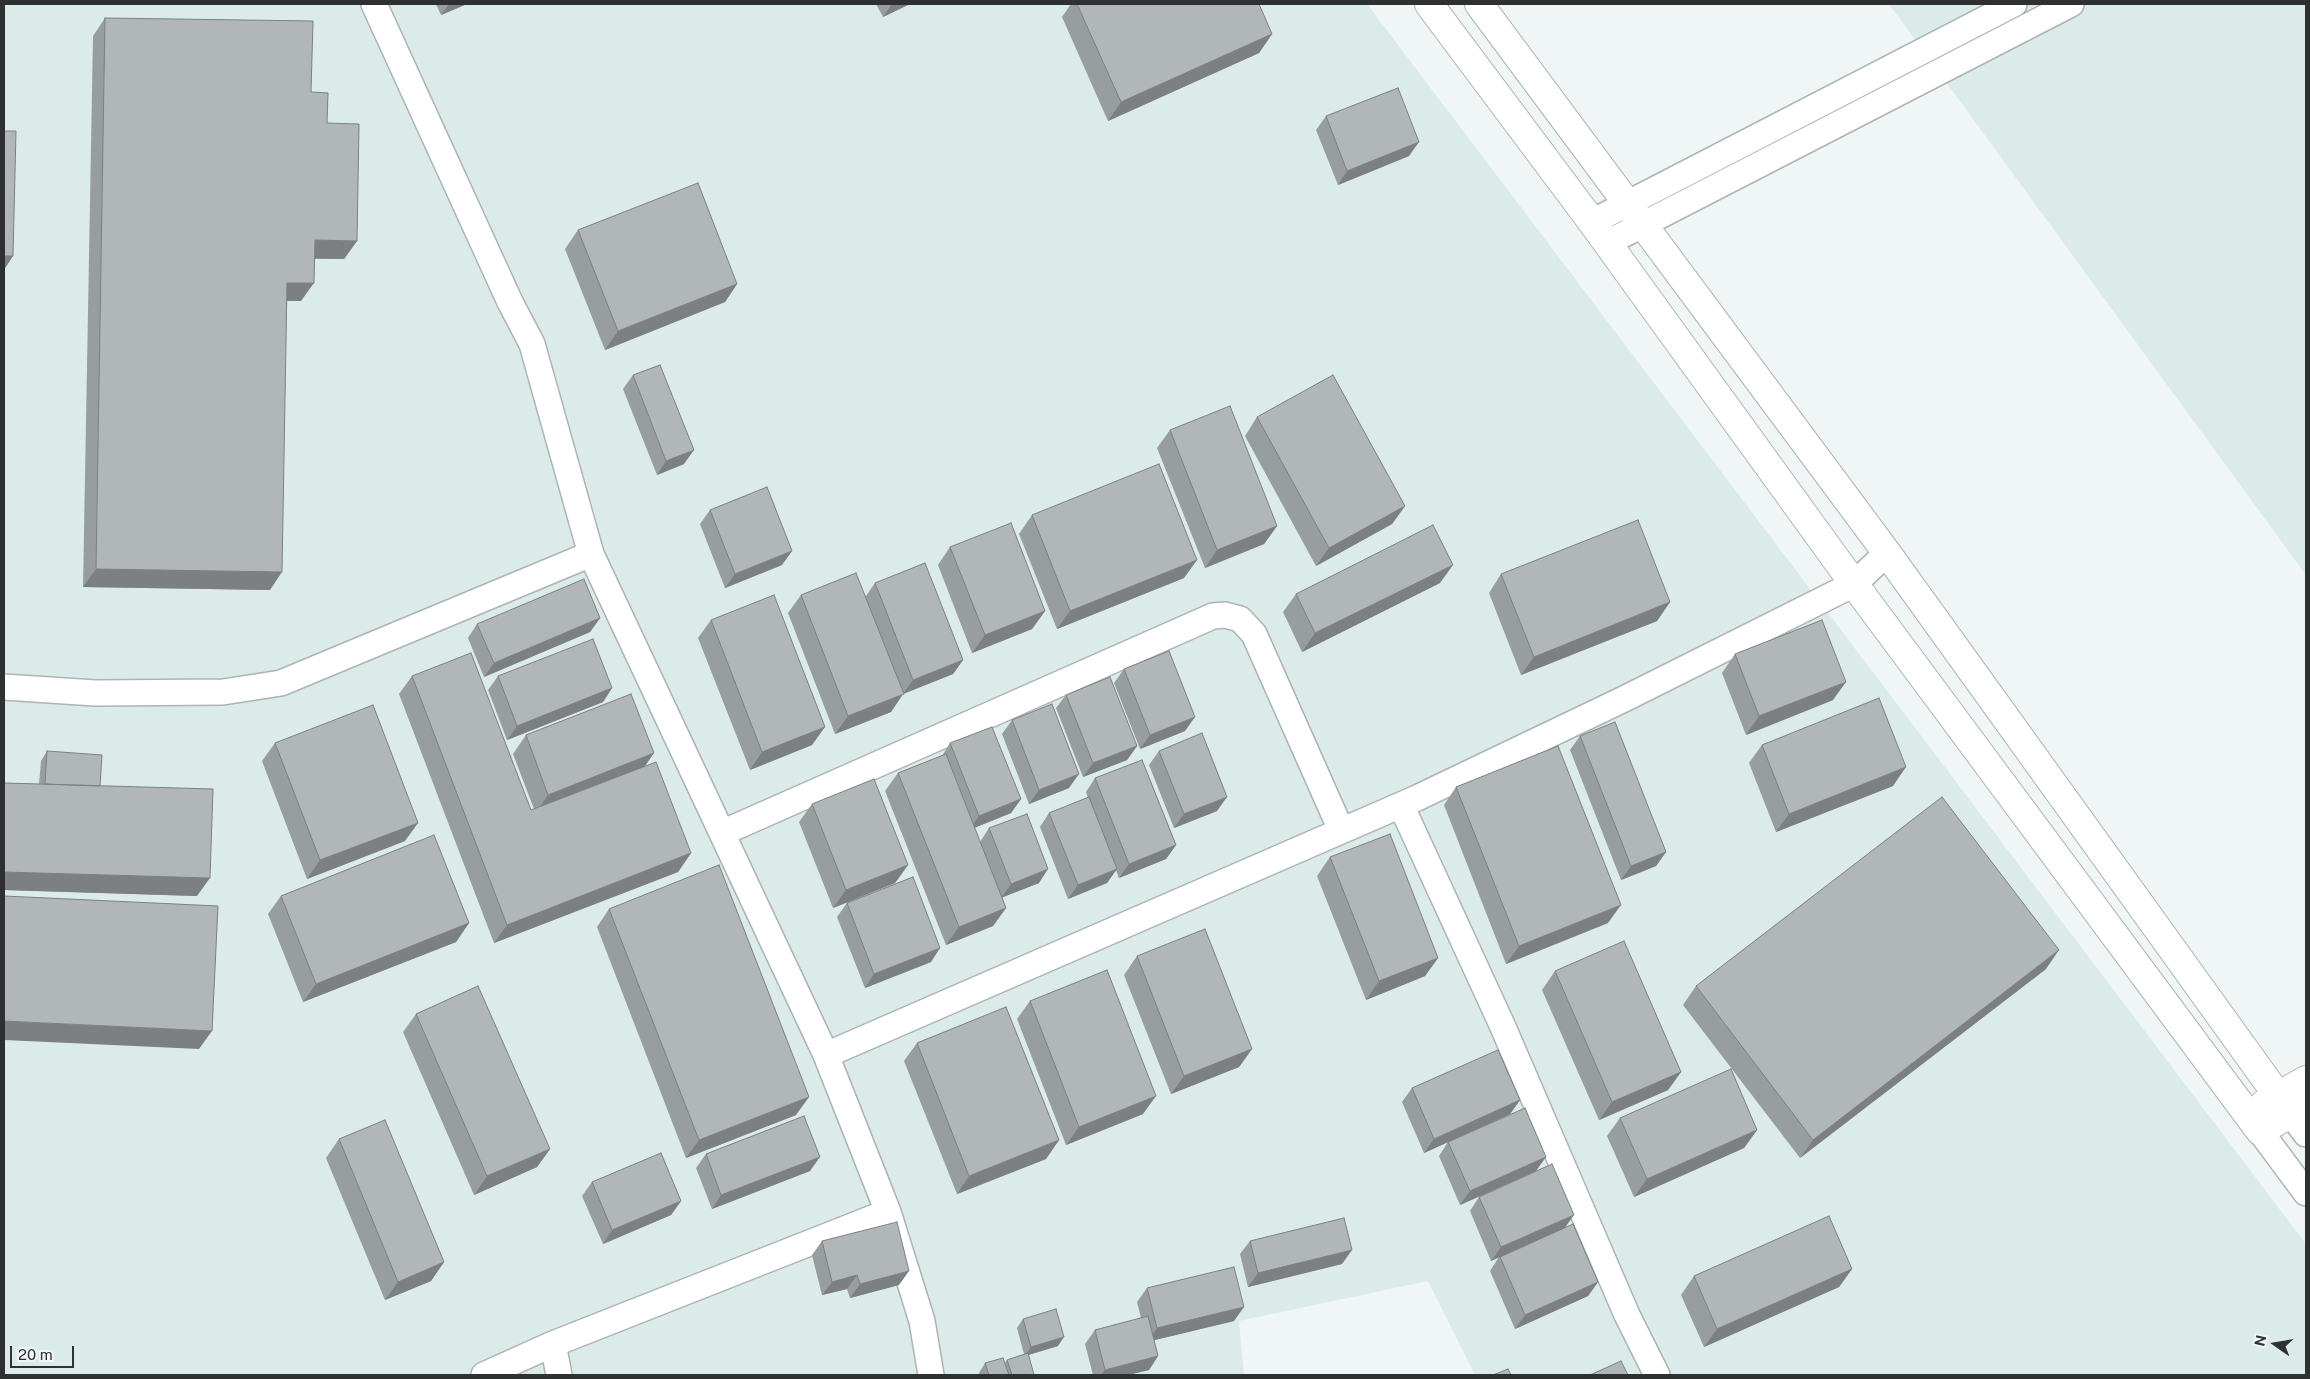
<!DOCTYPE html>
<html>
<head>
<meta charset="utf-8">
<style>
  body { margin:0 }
  #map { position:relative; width:2310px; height:1379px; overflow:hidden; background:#f0f6f5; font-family:"Public Sans",sans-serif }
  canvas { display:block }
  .frame { position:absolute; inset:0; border:5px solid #2f3131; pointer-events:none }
  .north { position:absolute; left:2250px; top:1319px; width:50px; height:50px; -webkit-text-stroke:4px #f0f6f5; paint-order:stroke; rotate:283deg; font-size:14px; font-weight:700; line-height:20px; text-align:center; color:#2f3131 }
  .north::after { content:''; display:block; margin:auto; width:18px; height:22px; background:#2f3131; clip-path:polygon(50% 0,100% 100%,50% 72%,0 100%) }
  .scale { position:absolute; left:10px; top:1346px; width:64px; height:22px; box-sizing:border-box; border:2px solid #2f3131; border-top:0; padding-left:6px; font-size:15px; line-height:18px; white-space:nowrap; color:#2f3131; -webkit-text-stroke:4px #f0f6f5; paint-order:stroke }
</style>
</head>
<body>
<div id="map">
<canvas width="2310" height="1379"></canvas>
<div class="frame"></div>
<div class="north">N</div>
<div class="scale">20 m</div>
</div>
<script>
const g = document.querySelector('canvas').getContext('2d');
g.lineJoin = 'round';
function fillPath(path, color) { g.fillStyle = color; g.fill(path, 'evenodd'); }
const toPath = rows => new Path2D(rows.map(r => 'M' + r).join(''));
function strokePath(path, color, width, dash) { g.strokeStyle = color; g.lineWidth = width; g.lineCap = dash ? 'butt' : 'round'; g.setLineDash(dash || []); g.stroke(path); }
fillPath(toPath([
  [4,4,1367,4,2306,1244,2306,1375,1475,1375,1428,1281,1239,1321,1244,1375,4,1375],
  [1889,4,2306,4,2306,575]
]), '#dbebe9');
const minor = toPath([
  [374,4,510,302,532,344,591,554,826,1055,888,1212,922,1321,931,1375],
  [1592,222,2014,4],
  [1607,243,2071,4],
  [4,687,95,693,223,692,281,683,591,554],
  [1401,805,1503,1027,1627,1315,1657,1375],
  [722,833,1213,616,1225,615,1240,619,1254,634,1341,830],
  [826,1055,1417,798,1624,699,1854,584,1887,553],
  [2291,1114,2306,1134],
  [2260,1131,2306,1193],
  [553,1344,559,1375],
  [484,1375,553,1344,888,1212]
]);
const tertiary = toPath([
  [1429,4,1592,222,1854,584,2260,1131,2306,1105],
  [1479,4,1887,553,2291,1114],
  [2264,1104,2306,1080]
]);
strokePath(minor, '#adb3b3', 28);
strokePath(tertiary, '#adb3b3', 30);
strokePath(minor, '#fff', 25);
strokePath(tertiary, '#fff', 28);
fillPath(toPath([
  [436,4,467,4,441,15],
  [876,4,910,4,883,17],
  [1071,4,1259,4,1272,34,1259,53,1108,121,1062,17],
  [105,18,311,92,327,123,357,241,344,259,314,259,301,301,287,301,270,590,83,587,93,36],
  [1326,116,1409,156,1338,185,1316,130],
  [578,230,737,284,725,302,605,350,565,249],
  [633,375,684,464,657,475,623,389],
  [1257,417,1405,506,1392,524,1316,566,1245,436],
  [1170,430,1277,526,1264,544,1205,568,1157,448],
  [710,510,782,565,725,588,700,524],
  [1032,515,1184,578,1057,629,1019,534],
  [950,547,1045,611,1032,629,972,653,938,565],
  [1501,574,1670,602,1657,621,1521,675,1489,593],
  [875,583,963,660,953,674,903,694,891,712,835,734,788,613,801,595,866,596],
  [1440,583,1302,652,1283,612,1296,594],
  [600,618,590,632,484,677,468,638,477,624],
  [711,620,812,745,750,770,698,638],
  [1735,654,1833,700,1746,735,1722,673],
  [1124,669,1185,731,1140,749,1114,683],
  [412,676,531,810,534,809,513,754,526,735,645,766,691,853,678,872,494,943,399,694],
  [498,676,612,688,603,702,507,740,488,690],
  [1066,695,1137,746,1127,760,1083,777,1056,708],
  [1012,720,1069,788,1029,804,1002,734],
  [1580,736,1666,852,1656,866,1621,880,1570,750],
  [275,743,405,841,307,879,262,761],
  [950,743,1021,799,1011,813,974,828,980,842,989,828,1039,883,1002,897,1006,908,993,926,946,945,885,791,898,773,942,756],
  [1762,745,1893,786,1776,832,1749,763],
  [47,751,100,786,197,896,4,890,4,783,39,784,41,761],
  [1159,751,1217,811,1174,828,1149,765],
  [1095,778,1176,845,1166,859,1119,878,1116,870,1107,883,1068,899,1040,827,1049,813,1088,798,1086,792],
  [1456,787,1608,923,1506,964,1444,805],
  [812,804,908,865,895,883,833,908,799,822],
  [1330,857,1438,958,1425,976,1366,1000,1317,876],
  [281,896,469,923,456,942,303,1002,268,914],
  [847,903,931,962,865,988,837,917],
  [609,909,796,1115,686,1158,597,927],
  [1137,956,1252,1049,1239,1067,1171,1094,1124,975],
  [2046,969,1800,1158,1683,1005,1696,986],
  [1555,971,1681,1072,1668,1090,1599,1120,1542,990],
  [1030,1001,1143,1114,1066,1145,1017,1019],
  [416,1014,550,1149,537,1167,474,1195,403,1032],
  [917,1043,1059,1140,1046,1159,957,1194,904,1061],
  [1412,1088,1520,1100,1510,1114,1424,1153,1402,1102],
  [1620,1118,1757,1130,1744,1148,1634,1197,1607,1136],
  [339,1139,444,1262,431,1281,385,1300,326,1158],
  [1448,1142,1536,1171,1460,1205,1439,1156],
  [706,1154,810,1171,712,1209,696,1168],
  [592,1182,681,1201,671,1215,603,1244,582,1196],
  [1479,1197,1564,1228,1598,1282,1588,1296,1515,1329,1490,1271,1499,1257,1491,1261,1470,1211],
  [822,1241,899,1285,850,1298,847,1289,822,1295,812,1255],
  [1250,1241,1342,1264,1248,1287,1240,1254],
  [1852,1269,1839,1287,1704,1347,1681,1295,1694,1276],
  [1147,1288,1234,1321,1154,1340,1158,1356,1149,1370,1128,1375,1093,1375,1085,1344,1095,1330,1141,1318,1137,1302],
  [1023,1319,1058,1346,1028,1355,1034,1375,979,1375,979,1373,985,1363,1005,1363,1007,1360,1024,1354,1017,1328]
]), '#989d9f');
fillPath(toPath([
  [449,4,467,4,441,15],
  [892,4,910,4,883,17],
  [1272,34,1259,53,1108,121,1121,102],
  [1419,142,1409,156,1338,185,1347,171],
  [315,240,357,241,344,259,302,258],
  [4,256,13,256,4,270],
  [287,283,314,283,301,301,274,301],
  [737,284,725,302,605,350,618,331],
  [694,450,684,464,657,475,666,461],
  [1405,506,1392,524,1316,566,1329,548],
  [1277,526,1264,544,1205,568,1217,550],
  [792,551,782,565,725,588,735,574],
  [1197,560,1184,578,1057,629,1070,611],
  [1453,565,1440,583,1302,652,1315,633],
  [96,569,282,572,270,590,83,587],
  [1670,602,1657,621,1521,675,1534,657],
  [1045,611,1032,629,972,653,985,635],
  [600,618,590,632,484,677,494,663],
  [963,660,953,674,903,694,891,712,835,734,848,716,903,694,913,680],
  [1846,682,1833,700,1746,735,1759,716],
  [612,688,603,702,507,740,517,726],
  [1195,717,1185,731,1140,749,1150,735],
  [825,727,812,745,750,770,762,752],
  [1137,746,1127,760,1083,777,1093,763],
  [654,753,641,772,536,813,548,795],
  [1906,767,1893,786,1776,832,1789,814],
  [1079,774,1069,788,1029,804,1039,790],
  [1227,797,1217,811,1174,828,1184,814],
  [1021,799,1011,813,969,830,979,816],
  [418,823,405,841,307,879,320,860],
  [1176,845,1166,859,1119,878,1129,864],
  [1666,852,1656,866,1621,880,1631,866],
  [691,853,678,872,494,943,507,925],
  [908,865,895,883,833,908,846,890],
  [1048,869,1039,883,1001,898,1011,884],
  [1117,869,1107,883,1068,899,1078,885],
  [4,872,210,878,197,896,4,890],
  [1621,905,1608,923,1506,964,1519,946],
  [1006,908,993,926,946,945,959,927],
  [469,923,456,942,303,1002,316,984],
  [940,948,931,962,865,988,874,974],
  [2059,950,2046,969,1800,1158,1813,1140],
  [1438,958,1425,976,1366,1000,1379,981],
  [4,1021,212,1031,199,1049,4,1040],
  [1252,1049,1239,1067,1171,1094,1184,1076],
  [1681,1072,1668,1090,1599,1120,1612,1102],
  [1156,1096,1143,1114,1066,1145,1079,1127],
  [809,1097,796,1115,686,1158,699,1140],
  [1520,1100,1510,1114,1424,1153,1434,1139],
  [1757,1130,1744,1148,1634,1197,1647,1179],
  [1059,1140,1046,1159,957,1194,969,1176],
  [550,1149,537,1167,474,1195,487,1176],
  [820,1157,810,1171,712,1209,721,1195],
  [1546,1157,1536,1171,1460,1205,1470,1191],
  [681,1201,671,1215,603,1244,612,1230],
  [1574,1215,1564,1229,1491,1261,1501,1247],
  [1352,1250,1342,1264,1248,1287,1258,1273],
  [444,1262,431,1281,385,1300,398,1282],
  [1852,1269,1839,1287,1704,1347,1717,1329],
  [909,1271,899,1285,850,1298,860,1284],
  [857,1275,847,1289,822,1295,832,1282],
  [1598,1282,1588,1296,1515,1329,1525,1315],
  [1244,1307,1234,1321,1147,1342,1157,1328],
  [1064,1337,1058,1346,1025,1356,1031,1347],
  [1158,1356,1149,1370,1128,1375,1101,1375,1105,1370]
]), '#7c8082');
const building = toPath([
  [1077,4,1259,4,1272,34,1121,102,1077,4],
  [105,18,313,21,311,92,328,93,327,123,359,124,357,241,315,240,314,283,287,283,282,572,96,569,105,18],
  [1398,88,1419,142,1347,171,1326,116,1398,88],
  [4,131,16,131,13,256,4,256,4,131],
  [698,183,737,284,618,331,578,230,698,183],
  [660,365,694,450,666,461,633,375,660,365],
  [1333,375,1405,506,1329,548,1257,417,1333,375],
  [1230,406,1277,526,1217,550,1170,430,1230,406],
  [1159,464,1197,560,1070,611,1032,515,1159,464],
  [767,487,792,551,735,574,710,510,767,487],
  [1638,520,1670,602,1534,657,1501,574,1638,520],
  [1011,523,1045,611,985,635,950,547,1011,523],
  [1433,525,1453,565,1315,633,1296,594,1433,525],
  [925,563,963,660,913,680,875,583,925,563],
  [856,573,904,694,848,716,801,595,856,573],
  [584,579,600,618,494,663,477,624,584,579],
  [774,595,825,727,762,752,711,620,774,595],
  [1822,620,1846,682,1759,716,1735,654,1822,620],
  [593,639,612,688,517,726,498,676,593,639],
  [1169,651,1195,717,1150,735,1124,669,1169,651],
  [471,653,531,810,656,762,691,853,507,925,412,676,471,653],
  [1110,677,1137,746,1093,763,1066,695,1110,677],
  [631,694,654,753,548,795,526,735,631,694],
  [1879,698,1906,767,1789,814,1762,745,1879,698],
  [1052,704,1079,774,1039,790,1012,720,1052,704],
  [373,705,418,823,320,860,275,743,373,705],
  [1615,722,1666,852,1631,866,1580,736,1615,722],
  [992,727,1021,799,979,816,950,743,992,727],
  [1202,733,1227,797,1184,814,1159,751,1202,733],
  [1558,746,1621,905,1519,946,1456,787,1558,746],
  [47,751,102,755,100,786,45,784,47,751],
  [946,754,1006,908,959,927,898,773,946,754],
  [1142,760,1176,845,1129,864,1095,778,1142,760],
  [874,779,908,865,846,890,812,804,874,779],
  [4,783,213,789,210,878,4,872,4,783],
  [1089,797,1117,869,1078,885,1049,813,1089,797],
  [1942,797,2059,950,1813,1140,1696,986,1942,797],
  [1027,814,1048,869,1011,884,989,828,1027,814],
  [1390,834,1438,958,1379,981,1330,857,1390,834],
  [434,835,469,923,316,984,281,896,434,835],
  [719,865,809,1097,699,1140,609,909,719,865],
  [913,877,940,948,874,974,847,903,913,877],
  [4,896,218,906,212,1031,4,1021,4,896],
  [1205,929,1252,1049,1184,1076,1137,956,1205,929],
  [1624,941,1681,1072,1612,1102,1555,971,1624,941],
  [1107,970,1156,1096,1079,1127,1030,1001,1107,970],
  [478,986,550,1149,487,1176,416,1014,478,986],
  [1006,1007,1059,1140,969,1176,917,1043,1006,1007],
  [1498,1050,1520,1100,1434,1139,1412,1088,1498,1050],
  [1731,1069,1757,1130,1647,1179,1620,1118,1731,1069],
  [1525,1108,1546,1157,1470,1191,1448,1142,1525,1108],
  [804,1116,820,1157,721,1195,706,1154,804,1116],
  [385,1120,444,1262,398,1282,339,1139,385,1120],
  [661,1153,681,1201,612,1230,592,1182,661,1153],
  [1552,1164,1574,1215,1501,1247,1479,1197,1552,1164],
  [1829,1216,1852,1269,1717,1329,1694,1276,1829,1216],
  [1344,1218,1352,1250,1258,1273,1250,1241,1344,1218],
  [897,1222,909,1271,860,1284,857,1275,832,1282,822,1241,897,1222],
  [1573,1224,1598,1282,1525,1315,1500,1257,1573,1224],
  [1234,1267,1244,1307,1157,1328,1147,1288,1234,1267],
  [1056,1309,1064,1337,1031,1347,1023,1319,1056,1309],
  [1148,1316,1158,1356,1105,1370,1095,1330,1148,1316],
  [1028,1353,1034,1375,1012,1375,1007,1360,1028,1353],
  [1003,1358,1009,1375,989,1375,985,1363,1003,1358],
  [1621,1361,1628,1375,1590,1375,1621,1361],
  [1508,1369,1511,1375,1493,1375,1508,1369]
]);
fillPath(building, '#b1b7b9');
strokePath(building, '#7c8082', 1);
</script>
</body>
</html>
